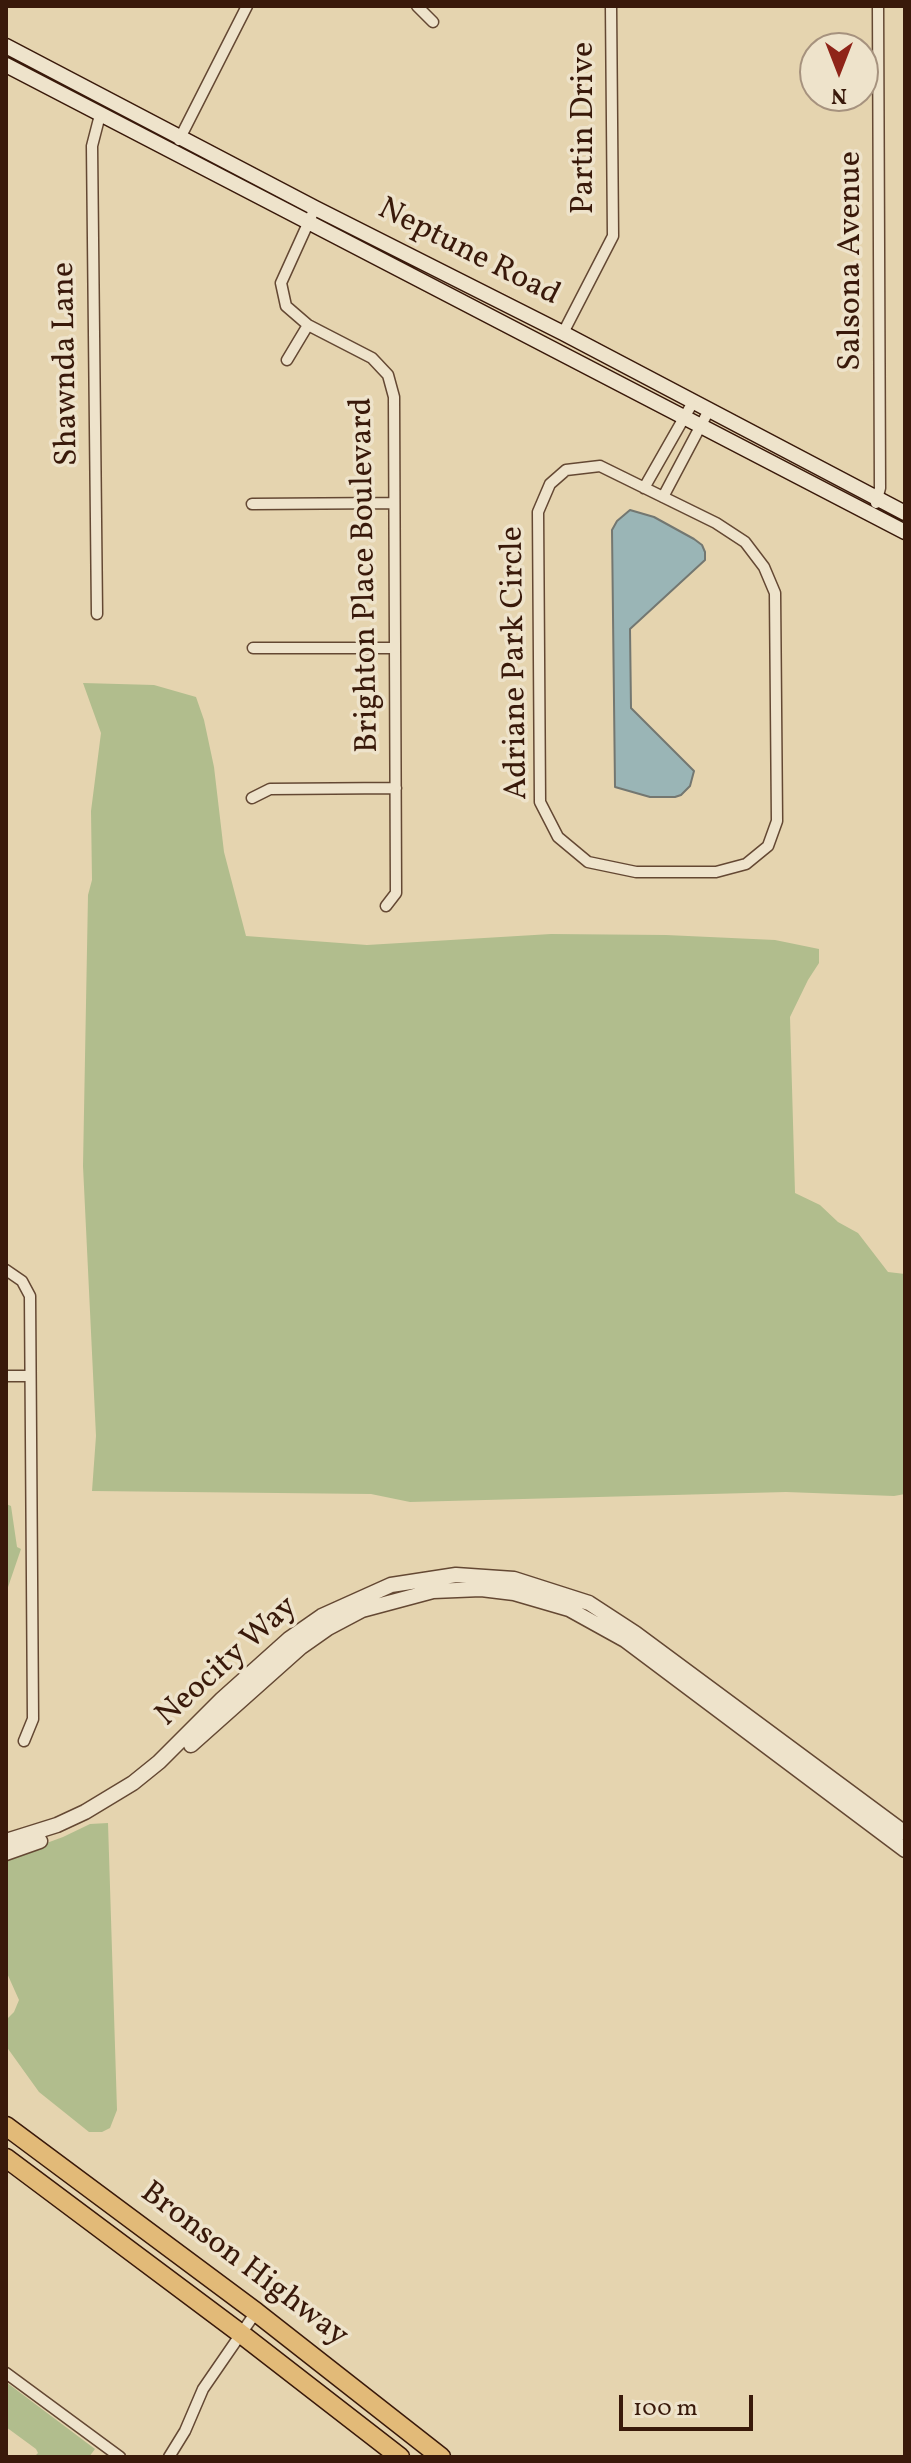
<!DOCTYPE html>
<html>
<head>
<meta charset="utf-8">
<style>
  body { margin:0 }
  #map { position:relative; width:911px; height:2463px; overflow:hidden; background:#e5d4af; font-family:Vollkorn,serif }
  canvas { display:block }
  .frame { position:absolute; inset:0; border:8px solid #39190a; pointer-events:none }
  .north { position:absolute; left:799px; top:32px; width:80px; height:80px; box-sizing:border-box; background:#eee3cb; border:2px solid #a6927e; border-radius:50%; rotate:180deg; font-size:22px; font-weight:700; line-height:32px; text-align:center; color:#39190a }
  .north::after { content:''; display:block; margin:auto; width:28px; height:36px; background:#8f2418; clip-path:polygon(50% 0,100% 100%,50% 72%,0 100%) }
  .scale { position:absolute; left:619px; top:2395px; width:134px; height:36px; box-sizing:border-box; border:4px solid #39190a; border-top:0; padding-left:10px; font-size:24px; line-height:28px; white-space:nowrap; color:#39190a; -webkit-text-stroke:6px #eee3cb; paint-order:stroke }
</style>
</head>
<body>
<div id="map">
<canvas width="911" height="2463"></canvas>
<div class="frame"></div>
<div class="north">N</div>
<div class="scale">100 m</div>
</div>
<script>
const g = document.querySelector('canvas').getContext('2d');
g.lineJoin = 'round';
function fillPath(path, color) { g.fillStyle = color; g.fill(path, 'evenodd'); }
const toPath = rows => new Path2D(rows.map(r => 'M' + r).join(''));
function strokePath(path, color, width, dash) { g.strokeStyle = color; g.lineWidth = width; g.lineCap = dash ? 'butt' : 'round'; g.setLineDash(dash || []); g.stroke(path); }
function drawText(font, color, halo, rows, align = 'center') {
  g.font = font + ' Vollkorn,serif'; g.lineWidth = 7; g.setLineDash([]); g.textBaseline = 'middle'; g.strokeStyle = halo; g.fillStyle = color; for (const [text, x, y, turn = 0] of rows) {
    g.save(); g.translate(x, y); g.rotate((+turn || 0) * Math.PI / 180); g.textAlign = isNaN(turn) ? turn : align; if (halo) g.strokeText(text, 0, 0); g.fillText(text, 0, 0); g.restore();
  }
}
fillPath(toPath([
  [83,683,154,685,196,697,204,720,214,767,224,852,246,936,367,945,551,934,666,935,775,940,819,949,819,963,808,980,790,1017,795,1193,820,1205,838,1222,858,1233,888,1272,905,1274,905,1494,894,1496,786,1492,410,1502,371,1494,92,1491,96,1436,83,1166,88,895,92,880,91,811,101,733],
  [6,1504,11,1506,17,1547,21,1549,6,1593],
  [108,1823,117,2110,110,2128,102,2132,89,2132,39,2092,6,2046,6,2020,14,2012,19,2000,6,1971,6,1858,63,1837,90,1824],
  [6,2382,95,2449,89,2457,34,2457,38,2453,36,2449,6,2427]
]), '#b1bd8d');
const water = toPath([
  [630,510,654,517,694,539,702,545,705,552,705,560,630,629,631,708,694,771,690,786,681,795,675,797,650,797,615,787,612,530,617,521,630,510]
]);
fillPath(water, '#9ab5b6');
strokePath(water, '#737771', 2);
const minor = toPath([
  [417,6,433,22],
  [179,140,247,6],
  [315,208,281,283,286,306,308,325,372,358,388,375,394,397,396,893,386,906],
  [563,333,613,236,611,6],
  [287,360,308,325],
  [600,466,716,523,745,542,764,567,775,593,777,821,768,846,746,864,716,872,636,872,588,862,558,837,540,802,538,512,550,484,566,470,600,466],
  [644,488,693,402],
  [663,497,709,410],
  [876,503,880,488,878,6],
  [252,504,393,503],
  [97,614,92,146,100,115],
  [253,648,395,648],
  [252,798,270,789,396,788],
  [6,1270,22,1281,30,1296,33,1719,24,1741],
  [6,1376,30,1376],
  [6,2373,120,2457],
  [169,2457,185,2431,203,2389,256,2312]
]);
const tertiary = toPath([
  [191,1745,301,1647,328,1628,362,1610,433,1591,481,1589,514,1593,569,1609,625,1640,905,1850],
  [6,1841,57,1825,85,1812,133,1783,159,1762,222,1699,289,1639,322,1616,391,1585,456,1575,514,1579,589,1603,635,1633,905,1833],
  [6,1853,40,1841]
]);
const secondary = toPath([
  [6,46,315,208,563,333,905,513],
  [6,65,905,532]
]);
const trunk = toPath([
  [6,2126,256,2312,441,2457],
  [6,2158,240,2333,400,2457]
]);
strokePath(minor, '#644833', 13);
strokePath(tertiary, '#644833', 17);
strokePath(secondary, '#39190a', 17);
strokePath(trunk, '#39190a', 21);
strokePath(minor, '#eee3cb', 10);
strokePath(tertiary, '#eee3cb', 14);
strokePath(secondary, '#eee3cb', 14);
strokePath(trunk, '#e2ba78', 18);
drawText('32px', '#39190a', '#eee3cb', [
  ["Partin Drive",586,128,-90],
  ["Neptune Road",468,254,27],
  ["Salsona Avenue",853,261,-90],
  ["Shawnda Lane",68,364,-91],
  ["Brighton Place Boulevard",367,575,-91],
  ["Adriane Park Circle",517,663,-91],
  ["Neocity Way",228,1663,-42],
  ["Bronson Highway",243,2266,37]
]);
</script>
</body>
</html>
